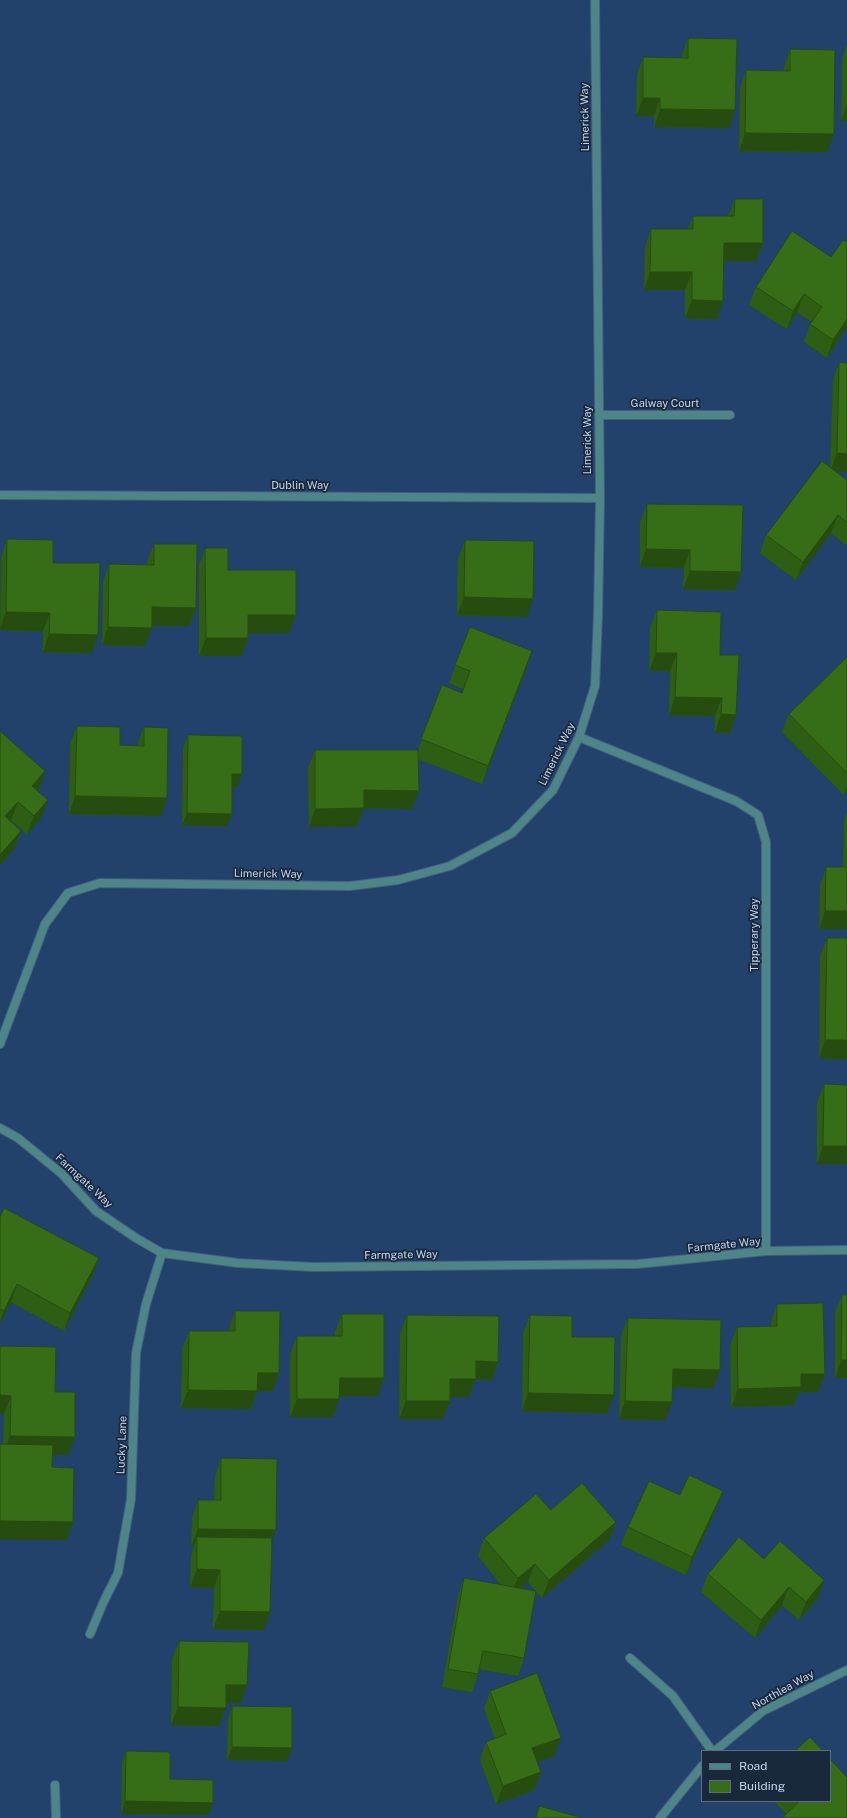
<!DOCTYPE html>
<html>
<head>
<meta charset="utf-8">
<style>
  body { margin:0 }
  #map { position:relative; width:847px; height:1818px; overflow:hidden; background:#22416b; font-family:"Public Sans",sans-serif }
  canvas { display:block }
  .legend { position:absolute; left:701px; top:1750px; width:130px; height:52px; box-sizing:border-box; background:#1a283b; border:1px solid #5d6d83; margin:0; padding:5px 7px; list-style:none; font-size:12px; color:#c2d5ee }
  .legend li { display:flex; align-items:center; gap:8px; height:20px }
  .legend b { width:20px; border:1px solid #5d6d83 }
</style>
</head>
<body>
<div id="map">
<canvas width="847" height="1818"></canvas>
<ul class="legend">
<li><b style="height:5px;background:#4e8586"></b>Road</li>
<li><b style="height:11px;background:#366d16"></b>Building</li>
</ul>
</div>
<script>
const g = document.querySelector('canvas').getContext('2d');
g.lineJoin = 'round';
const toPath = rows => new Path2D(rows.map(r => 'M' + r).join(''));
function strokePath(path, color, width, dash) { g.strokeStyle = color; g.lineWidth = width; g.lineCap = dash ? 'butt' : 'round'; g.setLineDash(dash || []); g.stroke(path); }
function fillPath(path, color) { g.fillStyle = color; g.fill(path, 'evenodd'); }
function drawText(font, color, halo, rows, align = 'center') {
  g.font = font + ' "Public Sans",sans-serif'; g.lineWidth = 3.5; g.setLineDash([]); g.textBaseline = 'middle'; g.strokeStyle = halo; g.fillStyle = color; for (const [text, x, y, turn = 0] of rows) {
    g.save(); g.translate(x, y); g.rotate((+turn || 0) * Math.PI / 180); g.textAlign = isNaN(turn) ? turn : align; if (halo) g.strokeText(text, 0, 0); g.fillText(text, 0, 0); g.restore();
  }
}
const minor = toPath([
  [599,415,730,415],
  [0,495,600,498],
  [579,737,736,801,758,815,766,842,766,1251],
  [0,1044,45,924,68,893,100,883,350,886,398,880,450,866,512,833,553,790,579,737,595,686,598,616,600,498,595,0],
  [90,1634,103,1603,118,1573,131,1499,136,1353,146,1304,162,1253],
  [630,1658,673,1696,712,1751],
  [715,1751,763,1711,847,1670],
  [55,1785,56,1818],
  [660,1818,702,1766]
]);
const tertiary = toPath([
  [0,1128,18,1138,62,1174,96,1211,136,1238,162,1253,238,1263,313,1267,638,1264,766,1251,847,1250]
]);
strokePath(minor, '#425f85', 10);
strokePath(tertiary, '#425f85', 10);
strokePath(minor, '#4e8586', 8);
strokePath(tertiary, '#4e8586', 8);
fillPath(toPath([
  [688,38,735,110,729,128,654,127,654,116,636,116,637,75,643,57,681,58],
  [847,44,847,121,841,121,842,58],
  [790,49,827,152,739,151,740,88,746,70,784,70,784,67],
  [735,199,763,243,756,261,724,261,723,301,717,319,685,318,685,290,644,290,645,247,651,229,688,229,693,216,728,216],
  [847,242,847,327,827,358,804,342,810,324,812,322,797,312,787,329,749,305,756,287,831,257],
  [839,362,837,472,847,480,847,543,846,545,831,533,796,580,760,553,766,535,830,467,833,380],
  [647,504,741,572,735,590,683,589,684,568,640,567,640,522],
  [7,539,53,563,92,653,43,652,43,631,0,630,1,557],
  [465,540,527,617,457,615,458,558],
  [154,544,196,608,189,626,152,625,145,646,102,645,103,582,109,564,147,565,147,562],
  [205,548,228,570,296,615,289,633,248,633,248,638,241,656,199,656,199,566],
  [657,610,720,655,736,715,730,733,715,732,715,716,669,715,670,671,649,671,650,628],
  [470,627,526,669,482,784,418,759,419,791,412,809,364,808,357,826,309,827,308,768,315,750,418,750,442,685,462,693,463,689,449,683],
  [847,657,847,791,844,795,782,732,789,714],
  [77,726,120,745,137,746,144,727,161,816,69,814,70,744],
  [0,731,39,789,37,791,41,818,27,834,11,820,10,821,21,831,14,849,0,865],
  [188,735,237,787,232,787,227,826,182,825,183,748],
  [847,812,847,929,819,929,820,885,826,867,843,867,844,821],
  [827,938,847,1059,819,1058,820,956],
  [824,1084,847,1085,817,1164,817,1102],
  [0,1217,99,1258,92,1276,64,1331,11,1302,0,1323],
  [842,1295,847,1378,835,1378,835,1313],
  [777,1304,825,1374,818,1392,799,1392,794,1405,731,1407,730,1345,737,1327,771,1326,771,1322],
  [235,1311,273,1391,257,1391,251,1409,181,1408,182,1349,189,1331,229,1331,229,1329],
  [342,1314,378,1396,339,1396,333,1417,290,1417,290,1354,297,1336,335,1336,335,1332],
  [407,1315,498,1362,492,1380,475,1379,469,1397,450,1397,450,1401,443,1419,399,1419,400,1333],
  [530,1315,572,1337,614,1395,607,1413,522,1411,523,1333],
  [628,1318,720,1370,713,1388,672,1387,665,1420,619,1419,621,1336],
  [0,1346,75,1437,68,1455,53,1454,52,1467,67,1540,3,1444,4,1414],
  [221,1458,272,1542,270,1612,264,1630,213,1629,214,1588,190,1587,191,1555,194,1547,191,1547,192,1518,198,1500,214,1500,215,1476],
  [680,1495,716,1509,686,1575,621,1545,628,1527],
  [551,1510,616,1522,609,1540,542,1598,536,1591,524,1658,518,1676,479,1669,478,1674,472,1692,442,1687,458,1596,464,1578,501,1585,478,1556,484,1538],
  [528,1582,536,1591,521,1588],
  [764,1559,824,1580,818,1598,799,1620,782,1605,755,1638,701,1592,708,1574],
  [179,1641,241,1703,226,1703,219,1726,171,1725,172,1659],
  [490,1691,554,1756,537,1762,541,1772,534,1790,496,1804,480,1760,486,1742,495,1739,484,1709],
  [232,1706,292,1748,287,1761,227,1760,228,1719],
  [126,1751,170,1779,213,1803,208,1815,121,1814,122,1763],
  [774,1801,830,1801,847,1818,783,1818,784,1816,786,1814]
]), '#2e5e13');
fillPath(toPath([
  [643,98,660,98,654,116,636,116],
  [847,104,847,121,841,121],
  [660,109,735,110,729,128,654,127],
  [745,133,834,134,827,152,739,151],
  [724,243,763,243,756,261,718,261],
  [650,272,692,272,685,290,644,290],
  [804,294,797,312,787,329,793,311],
  [692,300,723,301,717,319,685,318],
  [847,319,847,327,827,358,833,340],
  [837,453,847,454,847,472,830,471],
  [838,515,831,533,796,580,803,562],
  [646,549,690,550,684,568,640,567],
  [690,571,741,572,735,590,683,589],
  [464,597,533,599,527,617,457,615],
  [152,607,196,608,189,626,145,625],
  [6,612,50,613,43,631,0,630,0,627],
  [248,615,296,615,289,633,241,633],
  [108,627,152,628,145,646,102,645],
  [49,634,98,635,92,653,43,652],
  [206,638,248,638,241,656,199,656],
  [532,651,526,669,482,784,488,766],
  [656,653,677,653,670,671,649,671],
  [675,697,722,698,715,716,669,715],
  [721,714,736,715,730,733,715,732],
  [45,771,39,789,26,804,32,786],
  [232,774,242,774,237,787,228,787],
  [847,786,847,791,844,795],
  [364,790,419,791,412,809,358,808],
  [75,796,167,798,161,816,69,814],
  [48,800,41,818,27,834,34,816],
  [18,802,11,820,0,833,5,816],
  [364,808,357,826,309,827,315,809],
  [187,813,232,814,227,826,182,825],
  [21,831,14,849,0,865,0,855],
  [825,911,847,911,847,929,819,929],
  [825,1040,847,1040,847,1059,819,1058],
  [823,1146,847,1146,847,1164,817,1164],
  [99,1258,92,1276,64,1331,70,1313],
  [17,1284,11,1302,0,1323,0,1321,4,1311],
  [841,1360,847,1360,847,1378,835,1378],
  [476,1361,498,1362,492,1380,475,1379,469,1397,444,1397,450,1379],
  [673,1369,720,1370,713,1388,667,1387],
  [258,1373,279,1373,273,1391,251,1391],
  [801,1374,825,1374,818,1392,799,1392,794,1405,731,1407,738,1389],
  [340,1378,384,1378,378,1396,333,1396],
  [188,1390,257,1391,251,1409,181,1408],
  [528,1393,614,1395,607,1413,522,1411],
  [0,1395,11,1396,4,1414,0,1413],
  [297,1399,339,1399,333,1417,290,1417],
  [406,1401,450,1401,443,1419,399,1419],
  [625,1401,672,1402,665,1420,619,1419],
  [10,1436,75,1437,68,1455,3,1454],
  [723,1491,716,1509,686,1575,692,1557],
  [0,1521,73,1522,67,1540,0,1539],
  [616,1522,609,1540,542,1598,549,1580],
  [198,1529,276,1530,269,1548,197,1537,194,1547,191,1547],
  [535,1564,528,1582,511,1596,518,1578],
  [197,1569,220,1570,214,1588,190,1587],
  [824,1580,818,1598,799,1620,806,1602],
  [789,1587,782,1605,755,1638,761,1620],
  [220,1611,270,1612,264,1630,213,1629],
  [226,1685,247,1685,241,1703,220,1703],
  [178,1707,226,1708,219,1726,171,1725],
  [561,1738,554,1756,526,1766,532,1748],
  [232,1747,292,1748,287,1761,227,1760],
  [541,1772,534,1790,496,1804,503,1786],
  [125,1801,213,1803,208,1815,121,1814]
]), '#264c0f');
const building = toPath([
  [688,38,737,39,735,110,660,109,660,98,643,98,643,57,688,58,688,38],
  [790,49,835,50,834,134,745,133,746,70,790,71,790,49],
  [735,199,763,199,763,243,724,243,723,301,692,300,692,272,650,272,651,229,693,229,693,216,734,216,735,199],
  [792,231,831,257,843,240,847,242,847,319,833,340,810,324,822,307,804,294,793,311,756,287,792,231],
  [839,362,847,363,847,454,837,453,839,362],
  [822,461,847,480,847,523,838,515,803,562,766,535,822,461],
  [647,504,743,505,741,572,690,571,690,550,646,549,647,504],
  [7,539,53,540,53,563,100,563,98,635,49,634,50,613,6,612,7,539],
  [465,540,534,541,533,599,464,597,465,540],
  [154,544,197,544,196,608,152,607,152,628,108,627,109,564,154,565,154,544],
  [205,548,228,548,228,570,296,570,296,615,248,615,248,638,206,638,205,548],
  [657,610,721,612,720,655,739,655,736,715,721,714,722,698,675,697,677,653,656,653,657,610],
  [470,627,532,651,488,766,421,739,442,685,462,693,470,671,455,665,470,627],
  [847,657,847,773,789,714,847,657],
  [77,726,120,727,120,745,144,746,144,727,168,728,167,798,75,796,77,726],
  [0,731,45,771,32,786,48,800,34,816,18,802,5,816,21,831,0,855,0,731],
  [188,735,242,736,242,774,232,774,232,814,187,813,188,735],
  [315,750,418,750,419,791,364,790,364,808,315,809,315,750],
  [826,867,847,867,847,911,825,911,826,867],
  [827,938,847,938,847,1040,825,1040,827,938],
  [824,1084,847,1085,847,1146,823,1146,824,1084],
  [4,1208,99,1258,70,1313,17,1284,4,1311,0,1309,0,1217,4,1208],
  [842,1295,847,1295,847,1360,841,1360,842,1295],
  [823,1303,825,1374,801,1374,801,1387,738,1389,737,1327,777,1326,777,1304,823,1303],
  [235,1311,280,1311,279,1373,258,1373,257,1391,188,1390,189,1331,235,1331,235,1311],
  [342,1314,384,1314,384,1378,340,1378,339,1399,297,1399,297,1336,342,1336,342,1314],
  [407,1315,499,1316,498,1362,476,1361,476,1379,450,1379,450,1401,406,1401,407,1315],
  [530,1315,572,1316,572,1337,615,1337,614,1395,528,1393,530,1315],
  [628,1318,721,1320,720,1370,673,1369,672,1402,625,1401,628,1318],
  [0,1346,56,1347,55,1392,75,1392,75,1437,10,1436,11,1396,0,1395,0,1346],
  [0,1444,53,1445,52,1467,74,1468,73,1522,0,1521,0,1444],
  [221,1458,277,1459,276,1530,198,1529,198,1500,221,1500,221,1458],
  [689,1475,723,1491,692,1557,628,1527,649,1481,680,1495,689,1475],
  [582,1483,616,1522,549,1580,535,1564,518,1578,484,1538,536,1494,551,1510,582,1483],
  [197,1537,272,1538,270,1612,220,1611,220,1570,197,1569,197,1537],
  [739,1537,764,1559,780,1541,824,1580,806,1602,789,1587,761,1620,708,1574,739,1537],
  [464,1578,536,1591,524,1658,483,1651,478,1674,448,1669,464,1578],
  [179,1641,249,1642,247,1685,226,1685,226,1708,178,1707,179,1641],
  [537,1673,561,1738,532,1748,541,1772,503,1786,486,1742,506,1734,490,1691,537,1673],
  [232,1706,292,1707,292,1748,232,1747,232,1706],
  [810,1737,823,1751,795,1751,810,1737],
  [126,1751,170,1752,170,1779,213,1780,213,1803,125,1801,126,1751],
  [830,1759,847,1777,847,1818,786,1818,784,1816,798,1803,797,1801,830,1801,830,1759],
  [539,1806,583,1818,536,1818,539,1806]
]);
fillPath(building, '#366d16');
strokePath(building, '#264c0f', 1);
drawText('11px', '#c2d5ee', '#1a283b', [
  ["Limerick Way",585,117,-91],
  ["Galway Court",665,404],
  ["Limerick Way",588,440,-90],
  ["Dublin Way",300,486],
  ["Limerick Way",557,754,-64],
  ["Limerick Way",268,874,1],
  ["Tipperary Way",755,935,-90],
  ["Farmgate Way",84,1181,43],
  ["Farmgate Way",724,1245,-6],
  ["Farmgate Way",401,1255,-1],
  ["Lucky Lane",122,1445,-88],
  ["Northlea Way",783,1690,-29]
]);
</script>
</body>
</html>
